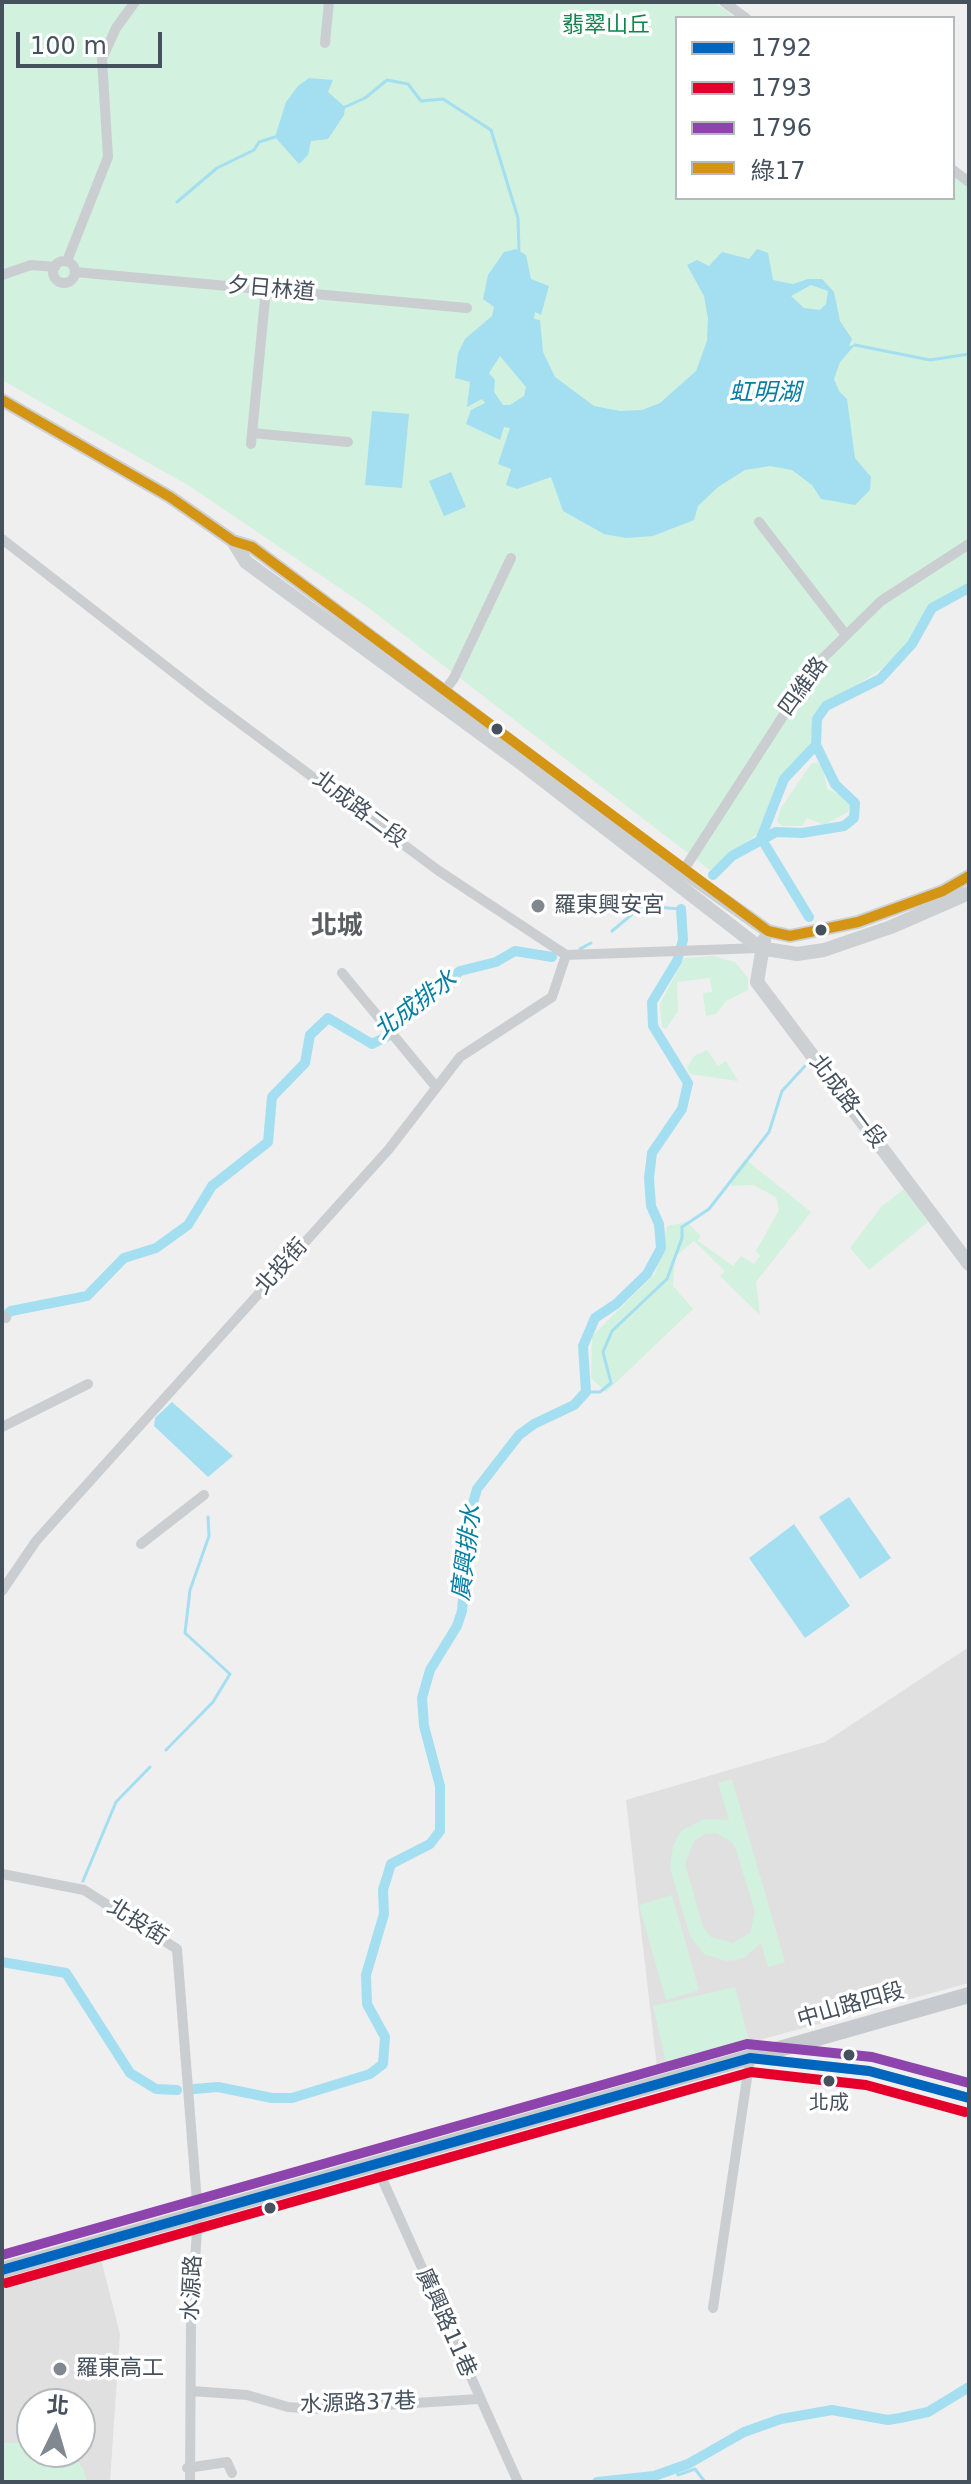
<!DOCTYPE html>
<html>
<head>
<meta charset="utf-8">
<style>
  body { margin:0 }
  #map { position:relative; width:971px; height:2484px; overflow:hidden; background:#f0efef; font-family:"DejaVu Sans","Noto Sans TC",sans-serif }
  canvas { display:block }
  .frame { position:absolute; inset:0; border:4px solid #45515d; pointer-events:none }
  .legend { position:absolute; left:675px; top:16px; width:280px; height:184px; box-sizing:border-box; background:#fff; border:2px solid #b5b9be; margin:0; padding:10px 14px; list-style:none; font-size:24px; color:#45515d }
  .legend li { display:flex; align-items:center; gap:16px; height:40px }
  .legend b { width:40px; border:2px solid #b5b9be }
  .north { position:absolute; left:16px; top:2388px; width:80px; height:80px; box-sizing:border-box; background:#fff; border:2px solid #b5b9be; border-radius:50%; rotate:5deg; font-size:22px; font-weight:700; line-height:32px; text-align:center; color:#45515d }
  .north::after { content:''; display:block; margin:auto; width:28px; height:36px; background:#818890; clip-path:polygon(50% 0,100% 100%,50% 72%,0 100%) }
  .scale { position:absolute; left:16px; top:32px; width:146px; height:36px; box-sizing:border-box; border:4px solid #45515d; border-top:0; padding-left:10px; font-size:24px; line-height:28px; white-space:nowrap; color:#45515d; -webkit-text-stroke:6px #fff; paint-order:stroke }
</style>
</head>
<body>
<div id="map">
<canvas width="971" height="2484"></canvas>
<div class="frame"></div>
<ul class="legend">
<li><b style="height:10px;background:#0065bd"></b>1792</li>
<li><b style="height:10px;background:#e4002b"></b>1793</li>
<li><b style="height:10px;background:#8e44ad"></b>1796</li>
<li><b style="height:10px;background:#d39513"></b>綠17</li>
</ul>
<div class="north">北</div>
<div class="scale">100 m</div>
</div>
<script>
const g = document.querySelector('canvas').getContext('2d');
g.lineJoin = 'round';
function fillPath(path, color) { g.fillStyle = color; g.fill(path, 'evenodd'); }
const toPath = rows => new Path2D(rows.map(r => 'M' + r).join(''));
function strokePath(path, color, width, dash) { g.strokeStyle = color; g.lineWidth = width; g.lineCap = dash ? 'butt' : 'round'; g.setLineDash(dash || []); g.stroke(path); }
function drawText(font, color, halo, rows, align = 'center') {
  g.font = font + ' "DejaVu Sans","Noto Sans TC",sans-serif'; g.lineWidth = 7; g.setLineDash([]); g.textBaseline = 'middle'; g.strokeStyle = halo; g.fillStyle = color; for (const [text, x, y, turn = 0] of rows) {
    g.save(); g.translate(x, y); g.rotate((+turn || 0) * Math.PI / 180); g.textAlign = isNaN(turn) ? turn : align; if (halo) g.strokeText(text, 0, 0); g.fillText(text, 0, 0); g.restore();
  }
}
fillPath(toPath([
  [969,1647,969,1983,657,2068,626,1800,825,1742],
  [100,2255,120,2334,110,2482,2,2482,2,2282],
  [32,2404,80,2404,80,2452,32,2452]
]), '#e1e0e1');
fillPath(toPath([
  [2,2,714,2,736,18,677,18,677,198,953,198,953,176,969,188,969,585,929,613,905,649,880,670,816,712,810,746,776,794,764,829,710,870,366,606,191,487,2,380],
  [817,762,823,767,827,789,845,797,851,804,848,812,824,825,807,818,802,826,782,826,777,821,781,808,811,764],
  [713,956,735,962,748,978,748,990,726,1001,716,1014,706,1016,703,993,712,992,710,978,677,982,678,1011,666,1029,662,1027,660,1004,684,958],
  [707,1050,718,1066,726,1061,738,1081,690,1074,687,1068,694,1056],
  [745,1159,811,1212,756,1282,760,1315,720,1276,725,1271,694,1241,675,1257,673,1286,693,1309,606,1392,591,1378,592,1336,655,1274,667,1226,687,1222,700,1235,698,1241,733,1266,741,1256,754,1264,760,1256,756,1251,779,1210,776,1197,753,1185,731,1186,731,1177],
  [904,1189,928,1222,869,1270,850,1248,881,1207],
  [732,1779,785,1962,768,1967,761,1943,745,1957,736,1960,726,1961,704,1954,690,1936,670,1868,673,1846,681,1831,704,1819,729,1820,718,1783],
  [716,1833,732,1842,736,1850,755,1912,750,1933,733,1943,711,1937,703,1927,685,1864,694,1841,705,1834],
  [672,1895,699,1990,666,2000,639,1905],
  [735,1987,749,2040,666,2062,653,2006],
  [2,2443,32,2443,32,2452,80,2452,80,2443,88,2443,88,2453,71,2454,83,2468,87,2482,2,2482]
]), '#d2f1de');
fillPath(toPath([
  [309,78,333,80,328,92,345,107,344,115,328,139,311,141,308,155,299,164,275,137,286,102,298,86],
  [516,249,526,255,531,279,549,286,541,315,535,312,534,319,540,320,543,352,555,377,594,406,620,411,642,410,660,403,696,371,707,341,708,318,704,296,687,265,697,260,709,266,722,252,749,259,757,249,768,253,773,280,793,284,808,279,822,279,834,292,840,321,852,339,849,346,855,345,840,362,834,379,839,391,847,399,855,458,871,477,870,490,855,505,833,501,821,499,812,485,792,470,770,466,745,470,718,487,698,506,694,520,653,536,626,538,604,534,563,511,551,477,517,489,506,485,511,469,498,464,510,428,504,427,500,440,466,424,471,410,485,403,482,399,467,407,470,382,455,378,458,353,465,339,492,316,494,307,483,299,488,275,504,252],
  [811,285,828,291,826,304,820,310,804,308,791,296],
  [500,356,526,387,524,396,510,405,503,405,494,392,495,380,489,373],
  [372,411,409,414,402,488,365,485],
  [451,472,466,507,444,516,429,481],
  [172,1402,233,1456,208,1477,154,1426,155,1418],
  [849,1497,891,1558,860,1579,819,1517],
  [794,1524,850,1606,805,1638,749,1558]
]), '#a4dff1');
strokePath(toPath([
  [345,107,365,98,387,80,408,84,421,101,443,99,491,130,518,218,519,250],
  [177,202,217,168,254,150,259,142,275,137],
  [855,345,930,360,969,354],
  [612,931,642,906,681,909],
  [580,949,591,943],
  [586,1392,600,1392,611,1383,603,1352,612,1331,667,1279,682,1238,682,1227,709,1209,769,1132,782,1091,805,1066],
  [166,1750,213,1702,230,1674,185,1633,190,1590,209,1536,208,1517],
  [83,1881,116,1802,150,1767],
  [676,2468,678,2475,695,2469,705,2482]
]), '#a4dff1', 3);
strokePath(toPath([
  [713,875,732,856,776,832,802,833,844,826,854,818,855,803,835,784,816,745,817,719,826,706,880,679,912,644,932,608,969,588],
  [809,917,761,838,784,779,816,745],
  [2,1318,11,1311,87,1296,124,1258,156,1248,188,1225,212,1186,268,1142,272,1097,305,1063,310,1035,328,1018,372,1044,388,1036,397,1021,460,971,496,962,515,951,552,957],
  [2,1962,66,1973,130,2073,156,2089,177,2090],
  [194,2089,218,2087,272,2098,292,2098,370,2074,383,2064,385,2037,367,2004,366,1975,384,1914,383,1890,391,1864,430,1844,440,1831,440,1786,424,1726,422,1698,430,1670,457,1626,462,1611,471,1510,477,1489,519,1435,534,1424,574,1405,586,1392,583,1346,595,1318,616,1304,647,1274,661,1248,659,1224,651,1206,649,1178,652,1153,682,1109,688,1083,653,1026,652,1002,677,961,683,940,681,909],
  [597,2482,654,2476,688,2464,744,2432,781,2419,832,2410,888,2420,900,2418,928,2412,969,2387]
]), '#a4dff1', 10);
strokePath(toPath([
  [724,2,746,18],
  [325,43,329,2],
  [953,170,969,182],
  [67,261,108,157,102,59,116,28,135,2],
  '53 272a11 11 0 1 1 22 0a11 11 0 1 1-22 0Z',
  [75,272,467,308],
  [2,275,31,265,55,267],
  [252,433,348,442],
  [251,444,266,289],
  [759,522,846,635],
  [2,539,209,700,439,871,566,955,760,948],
  [440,697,454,678,511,558],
  [683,871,816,665,881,601,969,544],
  [342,973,436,1087],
  [2,1315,6,1318],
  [2,1427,88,1384],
  [141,1544,204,1495],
  [2,1591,36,1541,389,1149,460,1057,552,997,566,955],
  [2,1874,84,1890,177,1949,198,2215,191,2322,190,2482],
  [375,2163,518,2482],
  [713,2308,750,2058,869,2071,969,2098],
  [192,2391,247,2395,288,2407,320,2409,479,2399],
  [187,2468,227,2462,232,2473]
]), '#cbced1', 10);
strokePath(toPath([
  [2,400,170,497,233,541,252,547,683,871,768,931,790,936,858,922,943,891,969,876],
  [233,541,246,562,517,760,760,948,797,954,824,950,891,927,969,893],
  [764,940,757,982,969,1264]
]), '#ccd0d3', 14);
strokePath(toPath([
  [2,2270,969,1995]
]), '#c6cacf', 16);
strokePath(toPath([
  [2,2270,750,2058,869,2071,969,2098]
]), '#0065bd', 10);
strokePath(toPath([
  [6,2283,751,2072,866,2085,965,2112]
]), '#e4002b', 10);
strokePath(toPath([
  [2,2255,747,2044,872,2057,969,2083]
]), '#8e44ad', 10);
strokePath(toPath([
  [2,400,170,497,233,541,252,547,768,931,790,936,858,922,943,891,969,876]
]), '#d39513', 10);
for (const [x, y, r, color] of [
  [497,729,7,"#45515d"],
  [538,906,8,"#818890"],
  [821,930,7,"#45515d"],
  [849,2055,7,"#45515d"],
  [829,2081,7,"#45515d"],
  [270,2208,7,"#45515d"],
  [60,2369,8,"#818890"]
]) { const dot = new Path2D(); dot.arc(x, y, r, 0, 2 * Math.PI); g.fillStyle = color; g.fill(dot); strokePath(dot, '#fff', 3); }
drawText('20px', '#45515d', '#fff', [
  ["北成",829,2104]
]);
drawText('22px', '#10844d', '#fff', [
  ["翡翠山丘",606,26]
]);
drawText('22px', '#45515d', '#fff', [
  ["夕日林道",271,290,5],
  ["四維路",804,687,-54],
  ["北成路二段",359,810,37],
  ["北成路一段",847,1102,53],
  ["北投街",282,1267,-48],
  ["北投街",137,1923,32],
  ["中山路四段",851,2006,-16],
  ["水源路",193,2288,-87],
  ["廣興路11巷",445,2323,66],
  ["水源路37巷",358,2404,-2]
]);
drawText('22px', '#45515d', '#fff', [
  ["羅東興安宮",554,906],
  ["羅東高工",76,2369]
], 'left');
drawText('italic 24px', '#047ea3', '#fff', [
  ["虹明湖",765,394],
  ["北成排水",416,1006,-37],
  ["廣興排水",468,1553,-83]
]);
drawText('bold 26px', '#5b5f64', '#fff', [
  ["北城",337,927]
]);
</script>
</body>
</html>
